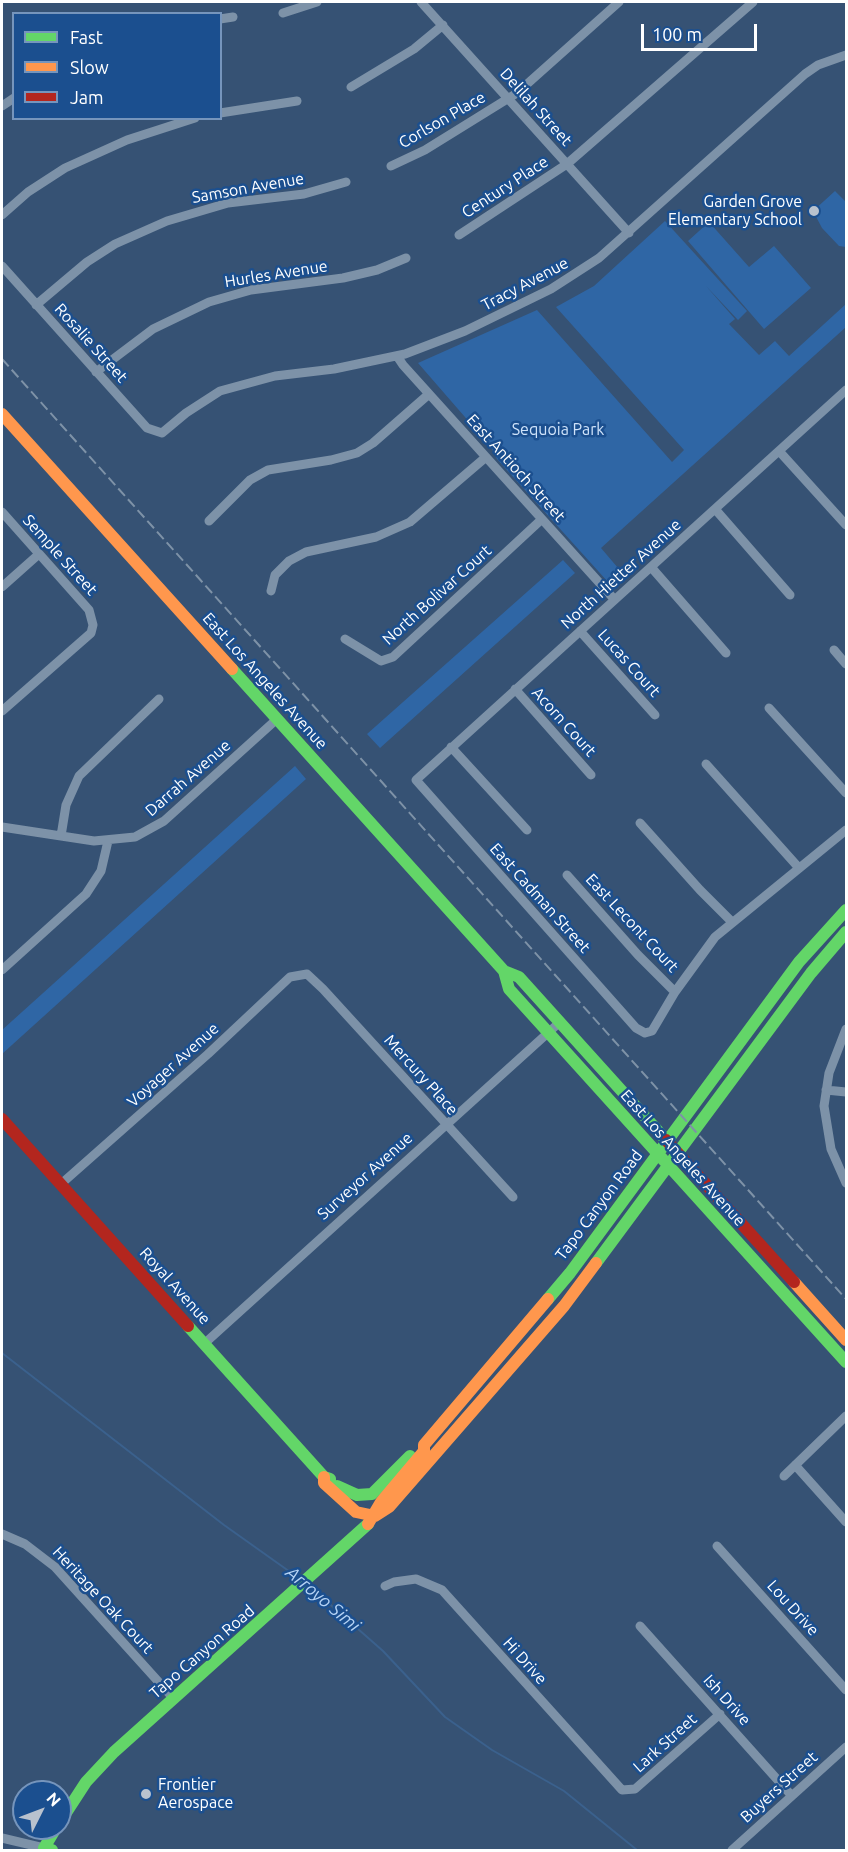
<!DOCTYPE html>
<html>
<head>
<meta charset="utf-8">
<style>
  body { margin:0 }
  #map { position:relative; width:848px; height:1852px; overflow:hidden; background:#365274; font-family:Ubuntu,sans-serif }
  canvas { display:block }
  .frame { position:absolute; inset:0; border:3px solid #fff; pointer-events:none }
  .legend { position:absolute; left:12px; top:12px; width:210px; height:108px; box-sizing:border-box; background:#1b4f8f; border:2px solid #7695bc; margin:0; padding:8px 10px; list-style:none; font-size:18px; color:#fff }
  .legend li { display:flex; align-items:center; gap:12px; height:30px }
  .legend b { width:30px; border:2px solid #7695bc }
  .north { position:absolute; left:12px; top:1780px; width:60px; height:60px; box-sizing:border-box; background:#1b4f8f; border:2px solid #7695bc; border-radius:50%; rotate:48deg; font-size:16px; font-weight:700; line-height:24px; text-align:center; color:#fff }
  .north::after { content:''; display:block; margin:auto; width:21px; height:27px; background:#b9c2ce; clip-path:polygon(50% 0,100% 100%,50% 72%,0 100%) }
  .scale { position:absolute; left:641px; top:24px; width:116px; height:27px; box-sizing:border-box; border:3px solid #fff; border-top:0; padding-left:8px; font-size:18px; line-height:21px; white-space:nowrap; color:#fff; -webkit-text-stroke:4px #1b4f8f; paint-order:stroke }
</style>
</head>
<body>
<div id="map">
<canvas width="848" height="1852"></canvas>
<div class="frame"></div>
<ul class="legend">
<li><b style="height:8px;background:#63d668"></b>Fast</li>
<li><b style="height:8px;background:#ff974d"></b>Slow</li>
<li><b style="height:8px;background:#b3261e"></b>Jam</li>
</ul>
<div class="north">N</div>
<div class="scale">100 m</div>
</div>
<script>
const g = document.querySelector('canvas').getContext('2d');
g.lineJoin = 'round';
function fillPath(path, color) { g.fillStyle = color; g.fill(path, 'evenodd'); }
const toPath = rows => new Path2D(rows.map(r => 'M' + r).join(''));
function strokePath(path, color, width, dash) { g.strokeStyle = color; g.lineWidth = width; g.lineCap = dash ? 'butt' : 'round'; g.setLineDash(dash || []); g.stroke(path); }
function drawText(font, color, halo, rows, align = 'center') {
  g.font = font + ' Ubuntu,sans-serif'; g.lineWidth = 5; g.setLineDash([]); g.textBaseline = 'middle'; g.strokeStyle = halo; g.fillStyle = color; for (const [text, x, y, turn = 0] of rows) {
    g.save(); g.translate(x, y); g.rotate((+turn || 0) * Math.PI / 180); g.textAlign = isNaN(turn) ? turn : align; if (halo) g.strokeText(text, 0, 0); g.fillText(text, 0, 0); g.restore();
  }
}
fillPath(toPath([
  [835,191,846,202,846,247,839,246,822,228,813,211],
  [665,221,747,311,738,320,706,286,735,319,729,324,759,355,775,341,789,356,846,304,846,327,601,548,624,575,619,580,608,582,497,459,491,447,418,363,537,310,672,462,684,450,556,307,594,286],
  [709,222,749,267,774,246,811,288,764,329,688,241],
  [563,560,575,573,380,748,367,734],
  [295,766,306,779,2,1054,2,1030]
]), '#2f66a5');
strokePath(toPath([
  [2,1353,224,1525,300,1579],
  [307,1584,383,1651,445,1717,492,1750,564,1791,637,1850]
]), '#3b618d', 2);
strokePath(toPath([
  [421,2,629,233],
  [283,13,317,2],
  [220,19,233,17],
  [351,87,414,49,443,25],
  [2,106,14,98],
  [220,113,297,101],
  [391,166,425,150,517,93,619,2],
  [2,215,28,192,65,168,127,140,195,118],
  [459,235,567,164,753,2],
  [2,266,147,428,162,433,186,413,220,391,275,376,334,369,405,354,465,331,551,289,599,258,805,74,818,65,846,55],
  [36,305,87,262,115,244,167,221,228,203,304,194,346,182],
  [397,356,403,365,614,599],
  [96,372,153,329,209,302,251,290,343,278,377,270,406,258],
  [846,390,416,780,636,1028,645,1033,652,1031,675,992,715,937,846,830],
  [779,451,846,525],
  [715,509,790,595],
  [2,512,89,610,93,625,91,633,2,711],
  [209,521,250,480,268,470,331,460,357,453,373,443,429,394],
  [651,567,726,653],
  [2,587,39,554],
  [271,591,275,575,289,561,306,552,376,537,410,522,486,457],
  [580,631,655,715],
  [345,639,381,661,393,657,542,519],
  [834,650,846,664],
  [515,689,591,775],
  [769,708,846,793],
  [451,747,527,830],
  [706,764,799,868],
  [640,823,700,890,732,922],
  [2,827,94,841,135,837,164,821,277,719],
  [61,836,66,805,79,776,159,699],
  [567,875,638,955,675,992],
  [2,970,86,894,101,871,108,841],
  [846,1029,829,1073,824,1106,831,1149,846,1183],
  [826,1090,846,1092],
  [61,1184,208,1054,290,977,307,974,323,989,513,1197],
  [205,1343,560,1022],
  [795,1465,846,1522],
  [784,1476,846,1416],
  [2,1534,25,1544,55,1567,174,1699],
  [717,1546,846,1690],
  [385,1586,394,1582,416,1579,442,1590,622,1790,635,1789,720,1714],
  [640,1626,792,1796],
  [2,1838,44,1848,43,1850],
  [732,1850,846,1747]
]), '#7d92a8', 9);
strokePath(toPath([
  [232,669,504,971,519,977,666,1140],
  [504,971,509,989,846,1362],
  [596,1263,811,973,846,932],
  [548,1299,570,1273,799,962,846,910],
  [188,1326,324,1477,330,1479],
  [337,1486,357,1495,372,1494,410,1456],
  [60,1822,86,1782,114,1752,368,1524],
  [52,1850,44,1848,56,1828]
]), '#63d668', 12);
strokePath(toPath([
  [2,414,232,669],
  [794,1282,846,1340],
  [324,1477,324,1483,356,1512,375,1516,389,1507,564,1306,596,1263],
  [368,1524,381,1502,424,1451,424,1445,548,1299]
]), '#ff974d', 12);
strokePath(toPath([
  [2,1119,188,1326],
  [666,1140,794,1282]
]), '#b3261e', 12);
strokePath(toPath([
  [2,359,846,1299]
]), '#7e92a7', 2, [10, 4.5]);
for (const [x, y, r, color] of [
  [814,211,6,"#b9c2ce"],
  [146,1794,6,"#b9c2ce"]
]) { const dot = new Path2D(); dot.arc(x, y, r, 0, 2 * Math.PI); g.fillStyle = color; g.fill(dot); strokePath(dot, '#1b4f8f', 2); }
drawText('16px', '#fff', '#1b4f8f', [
  ["Delilah Street",536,107,48],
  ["Corlson Place",442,120,-30],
  ["Century Place",505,187,-33],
  ["Samson Avenue",248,188,-10],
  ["Hurles Avenue",276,274,-9],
  ["Tracy Avenue",525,284,-28],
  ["Rosalie Street",91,343,48],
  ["East Antioch Street",516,468,48],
  ["Semple Street",60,555,48],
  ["North Hietter Avenue",621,574,-42],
  ["North Bolivar Court",437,595,-42],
  ["Lucas Court",629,663,48],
  ["East Los Angeles Avenue",265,681,48],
  ["Acorn Court",564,722,48],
  ["Darrah Avenue",188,778,-41],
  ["East Cadman Street",540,898,48],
  ["East Lecont Court",632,923,47],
  ["Voyager Avenue",173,1065,-42],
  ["Mercury Place",421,1075,48],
  ["East Los Angeles Avenue",683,1158,48],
  ["Surveyor Avenue",365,1176,-42],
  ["Tapo Canyon Road",599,1205,-53],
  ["Royal Avenue",175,1286,48],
  ["Heritage Oak Court",103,1600,47],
  ["Lou Drive",793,1608,48],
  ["Tapo Canyon Road",202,1652,-41],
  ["Hi Drive",525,1661,48],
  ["Ish Drive",727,1700,48],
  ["Lark Street",665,1743,-42],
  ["Buyers Street",779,1787,-42]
]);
drawText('16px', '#fff', '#1b4f8f', [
  ["Garden Grove",802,202],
  ["Elementary School",802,220],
  ["Frontier",158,1785,"left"],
  ["Aerospace",158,1803,"left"]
], 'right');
drawText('16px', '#cfe3fa', '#1b4f8f', [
  ["Sequoia Park",558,430]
]);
drawText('italic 18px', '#b5d3f5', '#1b4f8f', [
  ["Arroyo Simi",323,1599,40]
]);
</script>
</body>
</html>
